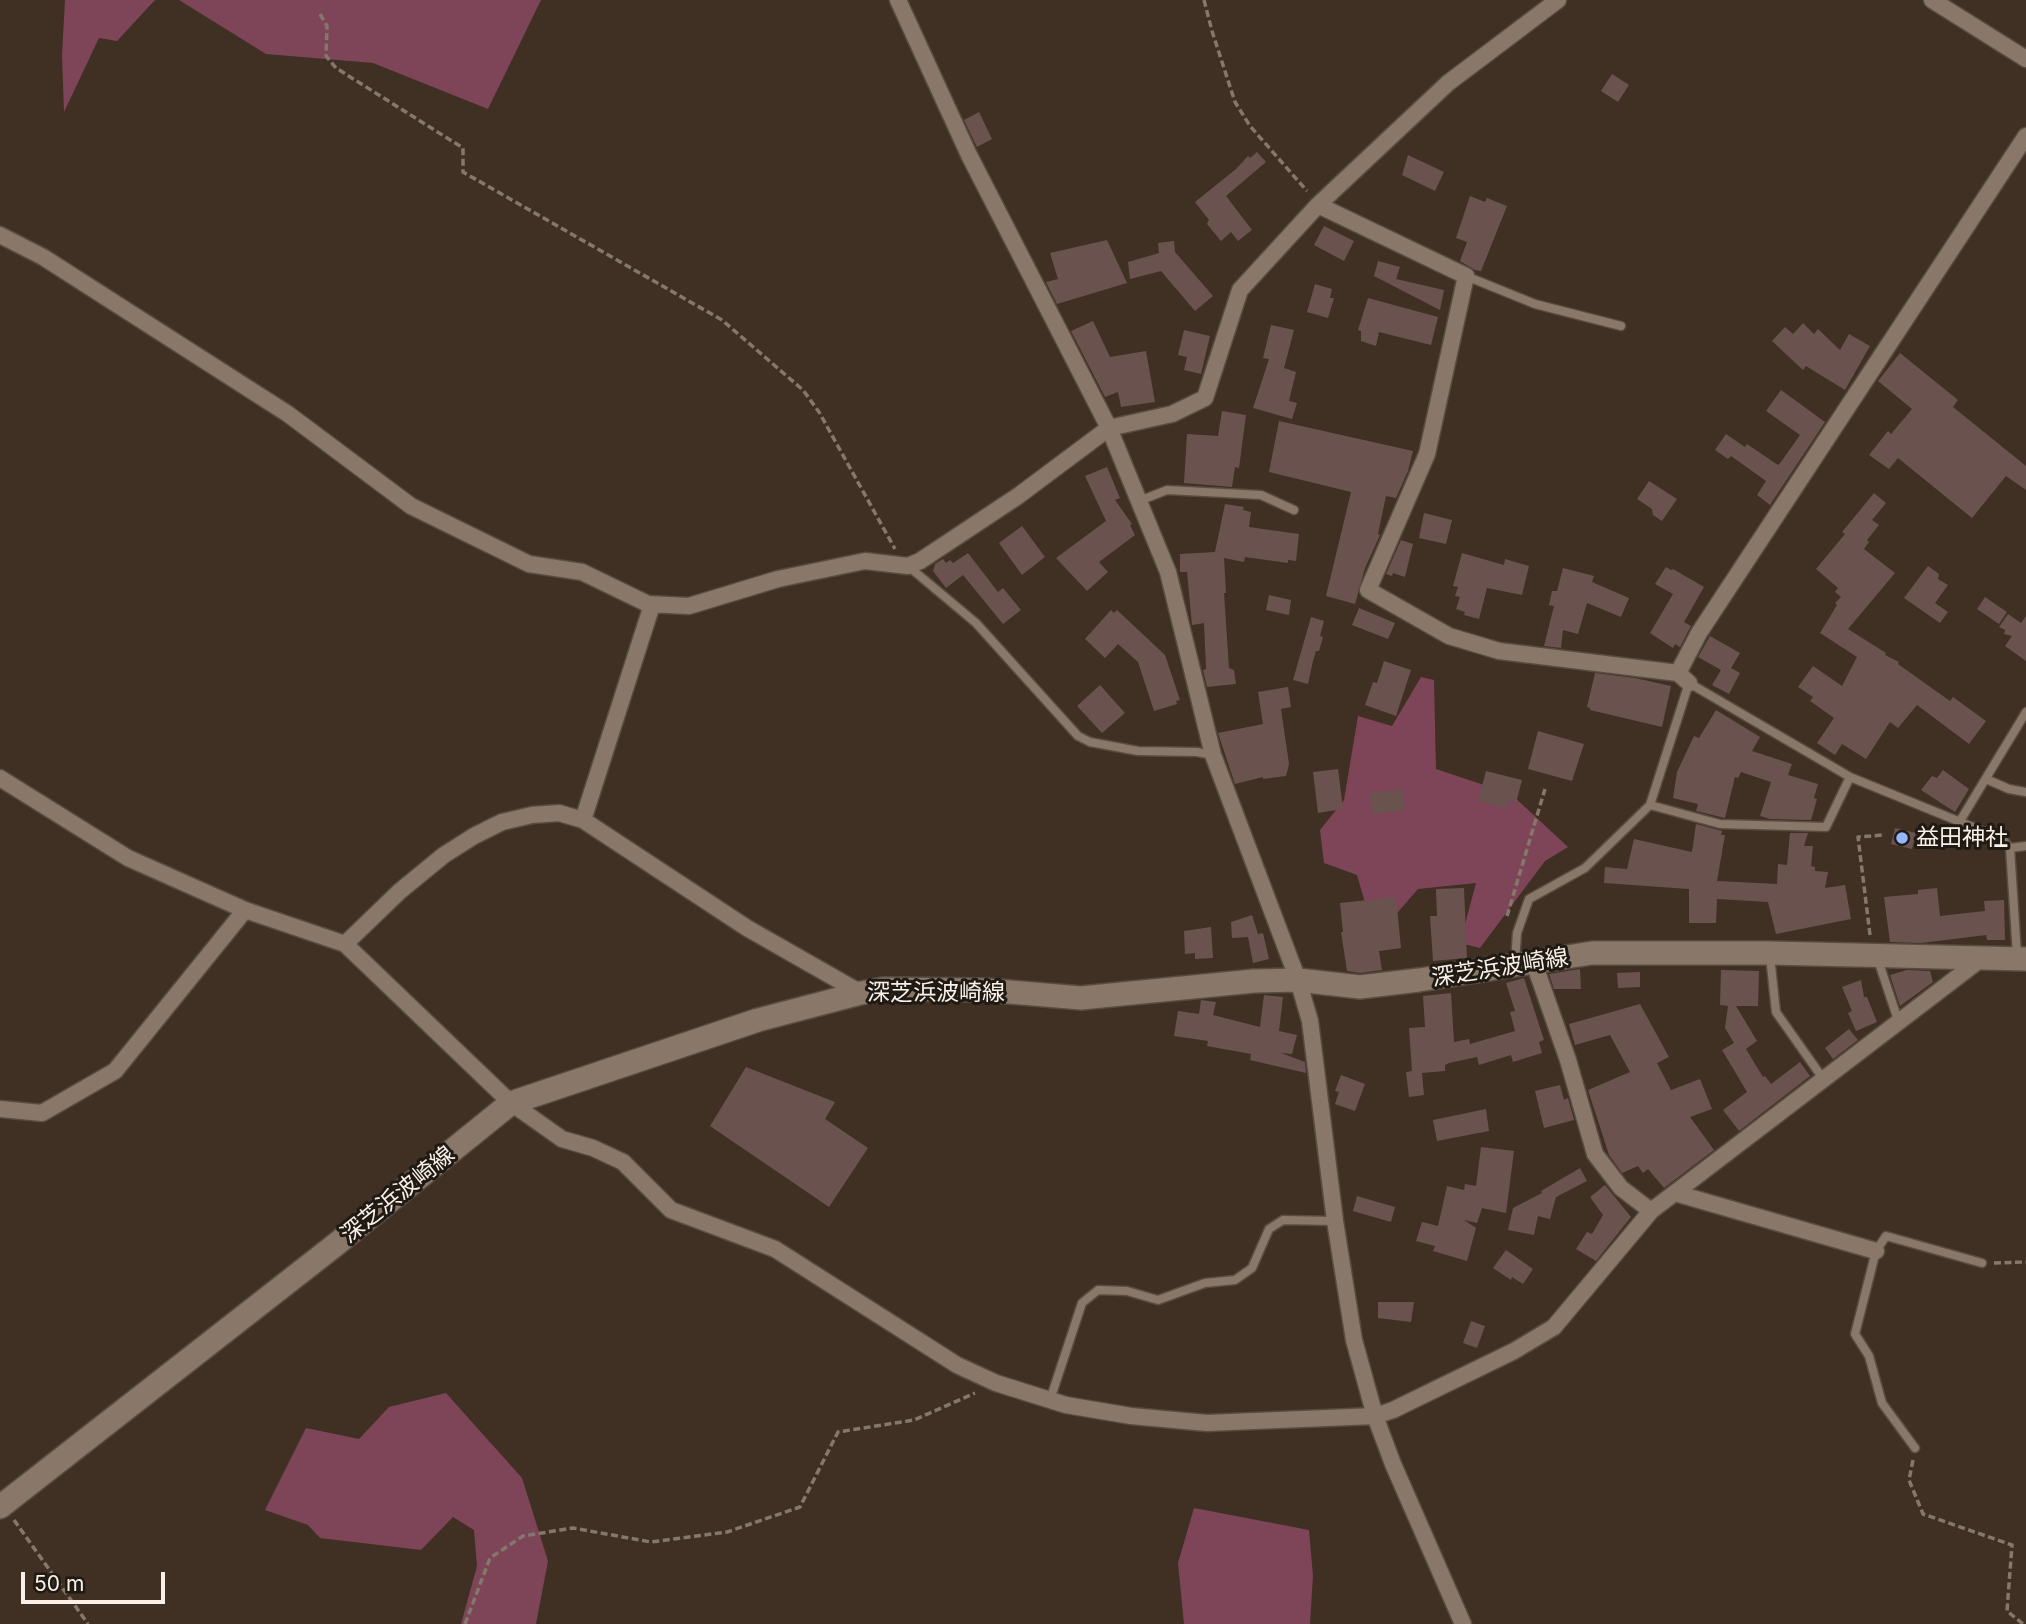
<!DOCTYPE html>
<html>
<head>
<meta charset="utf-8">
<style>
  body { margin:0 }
  #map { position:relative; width:2026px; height:1624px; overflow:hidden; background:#3f3023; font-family:Inter,sans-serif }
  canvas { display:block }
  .scale { position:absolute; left:21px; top:1572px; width:144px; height:32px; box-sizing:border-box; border:4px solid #faf0e8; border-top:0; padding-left:9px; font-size:21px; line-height:24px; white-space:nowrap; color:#faf0e8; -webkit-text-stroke:5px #201a14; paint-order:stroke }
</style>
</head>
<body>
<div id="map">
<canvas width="2026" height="1624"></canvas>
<div class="scale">50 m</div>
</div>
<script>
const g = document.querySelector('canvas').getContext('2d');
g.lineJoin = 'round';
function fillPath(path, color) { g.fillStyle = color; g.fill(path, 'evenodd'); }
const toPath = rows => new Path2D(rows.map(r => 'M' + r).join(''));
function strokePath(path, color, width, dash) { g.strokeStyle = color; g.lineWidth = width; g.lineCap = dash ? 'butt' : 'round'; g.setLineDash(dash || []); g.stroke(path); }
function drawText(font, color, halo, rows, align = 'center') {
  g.font = font + ' Inter,"Noto Sans JP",sans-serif'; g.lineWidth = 6; g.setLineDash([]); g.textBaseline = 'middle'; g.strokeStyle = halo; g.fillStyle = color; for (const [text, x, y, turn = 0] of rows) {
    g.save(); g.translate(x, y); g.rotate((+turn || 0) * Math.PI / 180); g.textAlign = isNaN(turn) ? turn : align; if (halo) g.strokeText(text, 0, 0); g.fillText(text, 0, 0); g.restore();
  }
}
fillPath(toPath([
  [65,0,155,0,117,41,99,38,64,112,62,55],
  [179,0,541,0,488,109,373,63,266,54],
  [1421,677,1434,680,1436,769,1511,794,1568,847,1545,861,1480,948,1460,943,1476,883,1418,889,1392,919,1368,913,1357,875,1324,863,1320,830,1344,800,1358,716,1392,726],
  [446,1393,522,1478,548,1561,536,1624,461,1624,477,1566,474,1530,453,1517,421,1550,320,1538,308,1525,265,1510,306,1428,359,1439,389,1407],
  [1194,1508,1309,1530,1313,1576,1310,1624,1184,1624,1178,1563]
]), '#7d4557');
fillPath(toPath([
  [1612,74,1629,85,1618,102,1601,91],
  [979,112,992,139,977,147,964,120],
  [1257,152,1266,162,1226,196,1252,230,1238,241,1231,232,1221,241,1207,224,1209,220,1195,202,1236,169,1248,156,1250,158],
  [1408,155,1444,172,1435,191,1402,175],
  [1470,196,1485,202,1487,198,1507,206,1481,271,1475,270,1460,261,1467,242,1456,238],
  [1324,226,1354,241,1344,261,1314,245],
  [1107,240,1127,283,1057,304,1046,282,1058,279,1050,253],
  [1174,241,1175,252,1213,296,1195,311,1161,271,1130,279,1128,262,1159,253,1158,243],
  [1378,261,1400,267,1396,279,1444,290,1440,310,1374,276],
  [1315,284,1332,289,1330,298,1334,298,1328,318,1307,312],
  [1368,298,1438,317,1431,345,1379,332,1376,346,1361,341,1361,331,1358,330],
  [1093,321,1110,357,1146,351,1155,402,1121,407,1118,392,1105,397,1071,331],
  [1803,323,1814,334,1818,329,1840,350,1849,334,1870,346,1845,390,1806,366,1803,370,1772,341,1785,327,1793,334],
  [1271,325,1294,330,1284,368,1296,372,1289,401,1297,403,1292,419,1253,408,1269,359,1263,358],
  [1184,330,1210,336,1201,374,1184,370,1187,357,1178,355],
  [1900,353,1958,400,1953,407,2026,466,2026,490,2006,476,1972,518,1898,458,1889,469,1869,455,1888,431,1891,434,1912,409,1878,381],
  [1781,390,1825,422,1770,505,1757,495,1766,481,1731,456,1728,459,1715,450,1726,434,1745,447,1747,444,1778,465,1781,462,1800,435,1766,411],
  [1222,411,1246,415,1239,468,1235,467,1232,487,1184,483,1187,434,1218,436],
  [1279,421,1413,451,1408,471,1396,498,1386,496,1378,534,1380,535,1365,568,1355,604,1326,596,1351,492,1269,472],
  [1107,467,1120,498,1115,500,1132,524,1130,525,1135,535,1099,562,1108,572,1087,591,1056,558,1106,521,1085,476],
  [1649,481,1677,499,1662,521,1653,515,1652,509,1637,499],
  [1874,493,1886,503,1872,520,1879,525,1867,540,1869,542,1864,549,1895,573,1848,629,1886,653,1885,655,1899,662,1898,664,1950,701,1953,697,1986,721,1969,744,1917,705,1898,728,1890,722,1866,759,1842,744,1835,755,1817,743,1834,718,1810,701,1813,697,1798,687,1813,666,1842,686,1857,657,1820,633,1837,605,1835,603,1841,597,1835,592,1838,588,1816,569,1845,534,1842,532],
  [1225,504,1244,507,1243,510,1251,512,1249,527,1299,534,1296,561,1288,560,1288,563,1245,557,1244,562,1224,558,1226,593,1224,593,1229,668,1234,670,1236,684,1207,687,1203,670,1206,669,1204,623,1192,625,1187,572,1180,572,1180,554,1215,552],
  [1424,513,1452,520,1446,544,1419,538],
  [1022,526,1045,557,1022,575,999,543],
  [1401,540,1413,544,1405,577,1393,573,1392,576,1386,574],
  [968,553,998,592,1003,588,1021,610,1003,624,963,575,946,588,933,571,935,564,943,559,946,563,950,560,953,563],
  [1462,553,1504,565,1505,559,1529,566,1522,595,1487,588,1479,619,1464,615,1465,612,1456,609,1460,597,1455,596,1458,587,1453,586],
  [1928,566,1939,574,1938,579,1948,585,1935,603,1948,612,1940,623,1904,598],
  [1666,567,1671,570,1673,569,1704,587,1684,622,1691,626,1680,647,1675,644,1673,648,1650,633,1673,594,1655,584],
  [1563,568,1594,576,1592,582,1629,598,1621,617,1587,603,1578,634,1563,630,1561,648,1544,646,1554,606,1549,605,1552,591,1557,591],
  [1269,595,1291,600,1289,615,1266,610],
  [1985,597,2007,612,1999,624,1977,609],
  [1359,608,1395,623,1388,639,1352,625],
  [1111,610,1114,613,1117,610,1165,655,1180,700,1176,701,1177,704,1154,711,1138,662,1118,644,1105,658,1085,639],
  [2008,614,2021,623,2026,616,2026,661,2005,646,2012,636,2004,634,2005,630,1999,627],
  [1311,617,1324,621,1320,636,1323,637,1319,651,1316,651,1313,661,1308,684,1293,680],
  [1710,636,1740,653,1731,668,1740,673,1729,694,1712,685,1721,670,1698,657],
  [1384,661,1411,670,1396,716,1365,705,1373,682,1377,683],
  [1595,673,1635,678,1671,686,1662,727,1590,710,1590,708,1587,707],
  [1100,685,1125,713,1102,733,1077,706],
  [1288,687,1291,707,1281,709,1289,764,1286,776,1263,779,1263,777,1235,784,1218,733,1263,724,1258,692],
  [1716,710,1760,737,1752,751,1792,764,1788,775,1818,784,1814,798,1817,799,1811,820,1770,819,1760,816,1771,782,1741,772,1738,778,1735,777,1725,818,1696,811,1698,804,1673,798,1677,772,1694,736,1699,738],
  [1538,731,1584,744,1572,781,1528,769],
  [1338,769,1343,809,1318,813,1313,772],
  [1943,770,1969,789,1955,812,1921,790,1932,776,1937,778],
  [1486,771,1522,780,1516,803,1508,801,1507,808,1478,801],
  [1402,789,1405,810,1372,814,1370,793],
  [1696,824,1722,831,1721,835,1725,835,1717,881,1777,884,1778,864,1787,865,1790,833,1808,833,1804,846,1813,846,1811,866,1815,867,1815,871,1828,872,1825,888,1845,885,1851,919,1776,934,1768,902,1717,899,1716,923,1689,923,1689,889,1604,883,1605,867,1627,869,1634,839,1692,852],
  [1895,828,1916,833,1912,849,1891,844],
  [1464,888,1467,958,1433,961,1430,916,1437,916,1436,889],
  [1937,888,1940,916,1985,911,1984,901,2004,900,2005,940,1987,940,1986,935,1921,943,1890,942,1884,897,1918,894,1918,890],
  [1396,897,1401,948,1379,951,1382,970,1360,973,1347,971,1341,932,1343,932,1340,903],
  [1252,915,1258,934,1263,933,1269,959,1253,963,1248,937,1232,938,1231,922],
  [1211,927,1213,958,1195,959,1195,953,1185,954,1184,931],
  [1580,969,1581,989,1554,989,1549,974],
  [1721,970,1759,971,1758,1006,1736,1006,1757,1041,1746,1049,1763,1077,1765,1076,1771,1084,1800,1062,1810,1076,1739,1131,1723,1110,1747,1092,1722,1050,1734,1043,1725,1028,1728,1006,1720,1005],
  [1907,970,1930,971,1933,982,1900,1006,1890,975],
  [1640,972,1640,987,1618,988,1617,973],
  [1524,978,1544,1040,1539,1042,1542,1053,1513,1062,1511,1055,1479,1065,1477,1057,1449,1063,1445,1065,1445,1071,1422,1073,1424,1095,1409,1097,1406,1072,1412,1071,1409,1028,1425,1027,1423,996,1451,993,1454,1042,1469,1039,1470,1044,1515,1031,1510,1012,1515,1011,1506,983],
  [1861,980,1864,997,1867,997,1877,1022,1856,1031,1848,1013,1852,1011,1842,987],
  [1264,995,1283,997,1279,1031,1297,1035,1292,1054,1281,1053,1305,1062,1306,1073,1250,1060,1251,1054,1207,1046,1208,1041,1174,1036,1178,1011,1199,1014,1201,1000,1216,1002,1213,1015,1260,1027],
  [1640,1004,1669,1057,1657,1063,1671,1090,1700,1079,1712,1109,1690,1117,1714,1150,1664,1188,1648,1169,1643,1173,1638,1166,1622,1173,1609,1155,1588,1090,1630,1072,1610,1035,1575,1045,1569,1024],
  [1849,1029,1858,1040,1833,1059,1825,1048],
  [746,1067,835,1102,825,1119,868,1148,829,1207,710,1126],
  [1341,1075,1365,1084,1355,1111,1335,1104,1339,1092,1335,1091],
  [1560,1085,1564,1100,1568,1098,1574,1120,1544,1128,1535,1091],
  [1486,1109,1489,1131,1437,1141,1433,1120],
  [1481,1147,1514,1151,1506,1213,1482,1208,1477,1223,1464,1220,1476,1228,1467,1261,1433,1251,1435,1246,1416,1241,1422,1222,1438,1226,1447,1186,1464,1190,1465,1184,1476,1186],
  [1580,1168,1587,1181,1556,1197,1550,1219,1538,1216,1534,1235,1508,1230,1513,1208,1542,1193,1541,1191],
  [1605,1185,1631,1217,1596,1261,1576,1249,1587,1232,1592,1234,1603,1215,1590,1197],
  [1357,1196,1395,1207,1391,1222,1353,1211],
  [1506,1250,1533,1269,1523,1284,1512,1277,1511,1280,1493,1268],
  [1378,1302,1414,1302,1411,1322,1378,1318],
  [1471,1321,1485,1326,1477,1348,1463,1343]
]), '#6a534f');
const lane = toPath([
  [1466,276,1535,304,1621,326],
  [1139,501,1167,490,1261,495,1294,510],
  [908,566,976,623,1078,736,1090,742,1138,751,1197,752,1213,755],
  [1689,683,1850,777,1826,827,1720,824,1650,805,1689,683],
  [1850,777,2002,839,2010,848,2017,955],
  [1986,779,2009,789,2026,792],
  [1960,821,2026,712],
  [2010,848,2026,846],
  [1770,956,1776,1012,1824,1080],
  [1878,960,1899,1023],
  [1515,963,1517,933,1529,899,1585,868,1650,805],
  [1050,1400,1082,1303,1098,1290,1127,1291,1158,1300,1205,1283,1235,1280,1252,1268,1269,1229,1283,1220,1335,1221],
  [1915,1448,1882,1403,1869,1356,1855,1334,1876,1251,1886,1236,1982,1263]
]);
const street = toPath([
  [898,0,969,155,1109,428,1168,572,1213,755,1298,980,1310,1021,1335,1221,1354,1340,1375,1416,1393,1464,1463,1624],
  [1932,0,2026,59],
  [1318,205,1466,276,1427,454,1368,590,1449,636,1499,651,1678,673,1689,683],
  [0,235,43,257,288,414,411,506,529,564,582,572,648,604,689,606,778,579,865,561,908,566,920,561,1018,496,1109,428,1172,414,1205,398,1240,290,1318,205,1448,83,1558,0],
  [1678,673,1699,633,2026,136],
  [0,778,128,858,245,910,345,944,511,1103,562,1139,593,1148,623,1162,671,1210,775,1249,957,1365,996,1383,1066,1405,1131,1416,1207,1423,1375,1416,1393,1410,1514,1351,1554,1327,1651,1211,1981,959],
  [583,820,652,605],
  [345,944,400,891,444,855,474,836,502,822,532,815,559,813,583,820,747,928,861,993],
  [1534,963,1568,1060,1595,1154,1621,1188,1651,1211],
  [0,1109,42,1113,115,1071,245,910],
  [1675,1193,1876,1251]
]);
const secondary = toPath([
  [0,1507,334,1246,511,1103,758,1020,861,993,883,989,986,990,1081,998,1254,981,1298,980,1360,987,1419,980,1592,953,1769,953,2026,959]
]);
strokePath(lane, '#584c41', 11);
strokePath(street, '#584c41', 19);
strokePath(secondary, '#584c41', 26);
strokePath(toPath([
  [1204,0,1212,31,1235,102,1250,126,1307,191],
  [320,14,327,26,326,56,336,68,463,148,463,172,722,320,803,390,819,412,895,549],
  [1507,916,1545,789],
  [1870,935,1858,837,1883,835],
  [1994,1263,2026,1262],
  [1913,1460,1909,1480,1923,1514,2012,1545,2007,1611,2023,1624],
  [14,1520,88,1624],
  [465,1624,490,1558,523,1536,573,1528,651,1542,727,1532,800,1507,838,1432,914,1420,975,1393]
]), '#84776c', 3.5, [7, 3.5]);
strokePath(lane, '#897869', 8);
strokePath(street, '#897869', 16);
strokePath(secondary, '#897869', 23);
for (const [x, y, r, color] of [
  [1902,838,7,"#96b6fd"]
]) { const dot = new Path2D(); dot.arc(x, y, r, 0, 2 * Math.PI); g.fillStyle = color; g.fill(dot); strokePath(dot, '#201a14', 2.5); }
drawText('23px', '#faf0e8', '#201a14', [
  ["益田神社",1916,838]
], 'left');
drawText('23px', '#faf0e8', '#201a14', [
  ["深芝浜波崎線",1500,968,-9],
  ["深芝浜波崎線",936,993],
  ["深芝浜波崎線",398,1195,-39]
]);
</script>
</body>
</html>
